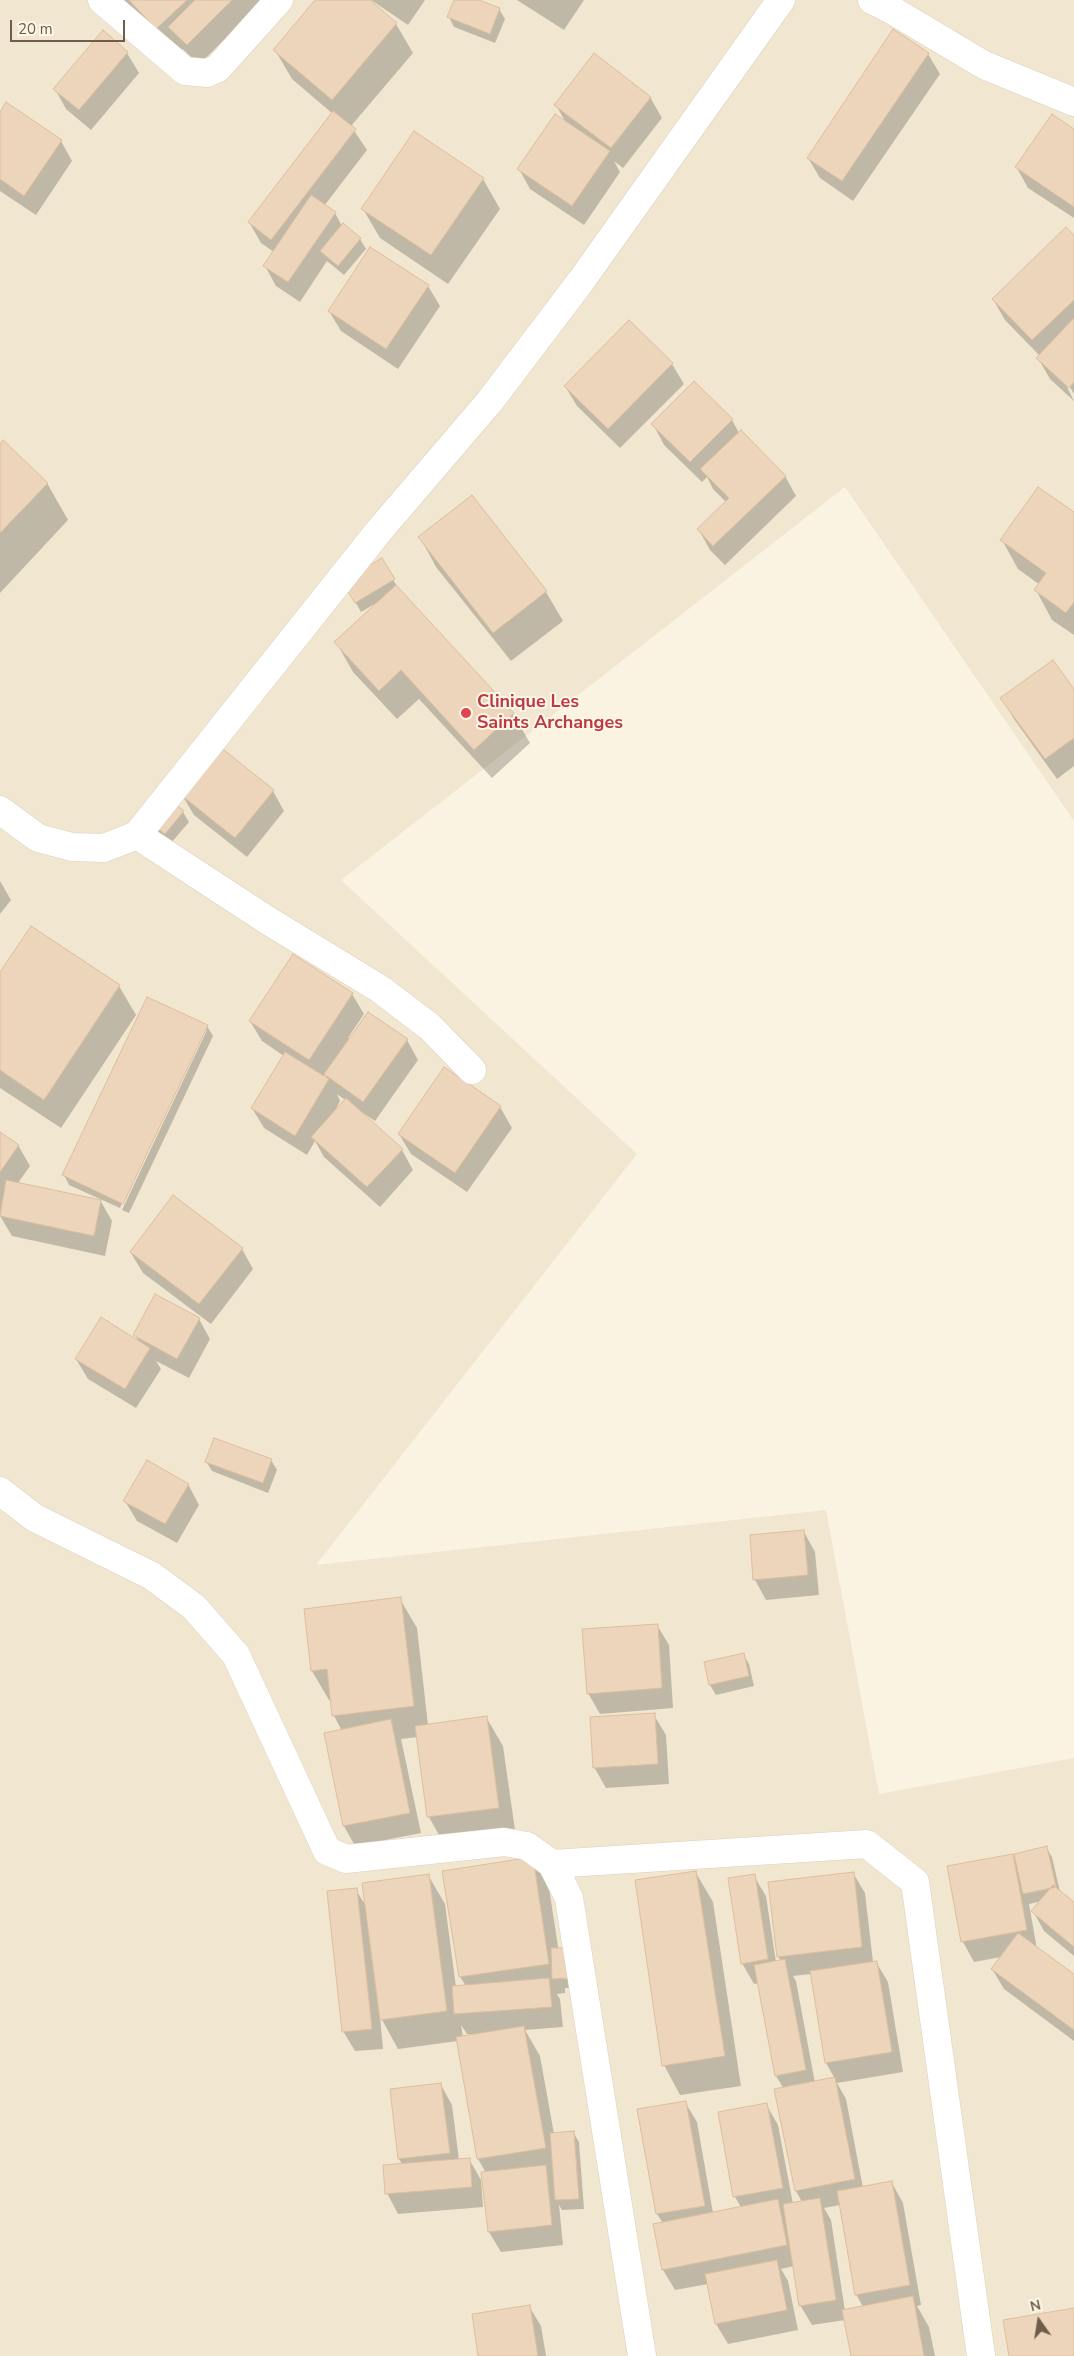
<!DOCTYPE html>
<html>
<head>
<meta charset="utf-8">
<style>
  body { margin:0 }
  #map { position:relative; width:1074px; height:2356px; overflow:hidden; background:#faf3e1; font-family:"Nunito Sans",sans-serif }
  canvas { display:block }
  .north { position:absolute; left:1014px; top:2296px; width:50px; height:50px; -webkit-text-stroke:4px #fdf7e7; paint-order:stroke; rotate:347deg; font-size:14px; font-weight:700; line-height:20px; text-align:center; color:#6f5c4b }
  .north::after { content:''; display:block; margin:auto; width:18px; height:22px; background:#6f5c4b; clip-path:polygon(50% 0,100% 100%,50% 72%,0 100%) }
  .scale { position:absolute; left:10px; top:20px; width:115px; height:22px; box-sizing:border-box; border:2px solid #6f5c4b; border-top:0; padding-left:6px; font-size:15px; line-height:18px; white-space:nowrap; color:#6f5c4b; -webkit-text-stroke:4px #fdf7e7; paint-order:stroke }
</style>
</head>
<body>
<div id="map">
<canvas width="1074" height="2356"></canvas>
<div class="north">N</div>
<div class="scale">20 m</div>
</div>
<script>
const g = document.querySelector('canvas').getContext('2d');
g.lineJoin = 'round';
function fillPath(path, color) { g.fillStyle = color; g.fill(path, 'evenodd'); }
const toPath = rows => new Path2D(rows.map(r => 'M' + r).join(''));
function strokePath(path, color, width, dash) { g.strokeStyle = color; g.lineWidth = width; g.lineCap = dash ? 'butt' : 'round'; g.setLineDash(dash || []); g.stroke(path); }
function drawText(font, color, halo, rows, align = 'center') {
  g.font = font + ' "Nunito Sans",sans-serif'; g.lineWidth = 4; g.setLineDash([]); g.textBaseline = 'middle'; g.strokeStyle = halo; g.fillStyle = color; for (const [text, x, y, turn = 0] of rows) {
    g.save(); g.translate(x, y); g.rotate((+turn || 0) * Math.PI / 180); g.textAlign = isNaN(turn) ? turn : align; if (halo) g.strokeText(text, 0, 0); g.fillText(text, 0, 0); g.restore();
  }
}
fillPath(toPath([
  [0,0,1074,0,1074,821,845,487,341,880,637,1154,316,1565,826,1510,879,1794,1074,1758,1074,2356,0,2356]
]), '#f1e6d0');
fillPath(toPath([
  [123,0,263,0,199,65,183,49,174,58,129,10],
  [317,0,370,0,396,24,413,53,351,126,367,150,324,206,335,213,342,226,344,225,360,239,366,249,344,275,327,261,300,302,276,286,265,266,274,252,261,243,249,222,333,114,292,79,275,50],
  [371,0,425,0,408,25],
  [455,0,476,0,499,9,505,19,495,43,454,27,449,17],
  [517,0,584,0,564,30],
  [127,53,139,73,91,130,66,109,55,89],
  [928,54,940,74,853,201,820,178,808,158],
  [650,97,662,118,623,168,614,161,620,172,584,225,530,189,519,169,566,123,556,105],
  [0,114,61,141,72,161,36,215,0,191],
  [1074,131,1074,218,1028,188,1017,168],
  [483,179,500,209,448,284,380,238,363,209],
  [1074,237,1074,394,1067,382,1065,383,1074,401,1050,379,1038,358,1040,356,1005,320,993,299],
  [428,286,440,306,398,369,341,331,329,311],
  [672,364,684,384,620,448,577,406,565,386],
  [732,420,739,433,785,476,796,496,725,565,710,550,699,530,727,503,713,489,707,477,702,482,664,445,653,424],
  [0,445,47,483,68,520,0,593],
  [1074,514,1074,635,1052,620,1036,590,1040,585,1018,569,1002,540],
  [420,537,546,592,563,621,511,661,436,567],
  [382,560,399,590,513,714,530,743,492,778,419,699,397,719,353,672,336,642,378,602,361,612,344,582],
  [1074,691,1074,766,1057,779,1014,719,1002,699],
  [273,791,284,811,247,857,194,815,182,795],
  [183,812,189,822,171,843,153,828],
  [0,881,11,900,0,914],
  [0,975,119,986,136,1015,61,1128,0,1088],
  [352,994,364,1014,348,1038,407,1040,418,1060,375,1121,363,1113,362,1114,402,1150,413,1170,380,1207,324,1157,315,1141,307,1155,264,1128,252,1108,284,1056,262,1041,250,1021],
  [325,1074,329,1081,323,1077],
  [337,1094,345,1100,334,1113,340,1101],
  [207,1026,213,1036,129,1213,122,1210,207,1030,204,1030,120,1208,69,1185,64,1175],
  [444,1069,500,1107,512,1128,467,1192,411,1154,399,1134],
  [0,1133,18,1145,30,1166,18,1183,100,1200,112,1221,105,1256,12,1236,0,1216],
  [242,1249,253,1269,211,1324,143,1273,131,1253],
  [199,1319,210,1339,189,1378,156,1361,161,1369,136,1408,88,1379,76,1359,139,1342,135,1335],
  [271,1460,277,1470,268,1493,212,1471,206,1461],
  [188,1484,199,1505,177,1543,137,1521,125,1501],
  [804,1532,815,1552,819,1595,766,1600,755,1580],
  [400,1599,417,1628,428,1725,486,1717,503,1746,516,1837,445,1846,429,1817,418,1737,401,1739,421,1833,355,1846,344,1826,342,1731,334,1716,332,1700,329,1700,312,1671],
  [657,1625,669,1645,673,1708,600,1714,588,1693],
  [743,1654,749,1664,754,1686,716,1695,710,1685,706,1663],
  [654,1715,666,1735,669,1784,606,1788,594,1767],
  [1046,1847,1052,1857,1060,1892,1074,1904,1074,1956,1044,1931,1033,1911,1042,1901,1029,1904,1037,1949,1074,1976,1074,2041,1004,1989,992,1969,1001,1957,974,1962,963,1942,949,1867,1012,1855,1017,1863],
  [532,1859,549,1888,563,1979,573,1979,573,1988,565,1988,565,1993,557,1994,560,1999,563,2027,525,2030,540,2056,554,2134,573,2132,579,2142,584,2209,562,2210,559,2205,563,2245,501,2252,489,2232,486,2173,478,2159,458,2041,398,2049,380,2016,383,2049,355,2051,343,2031,356,1890,366,1906,428,1875,445,1904,456,1987,466,1986,460,1977],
  [461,2025,467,2034,474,2034,474,2036,463,2037],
  [696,1873,713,1902,741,2086,680,2095,664,2065],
  [853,1873,865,1893,873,1962,876,1962,888,1982,903,2072,837,2083,846,2099,863,2188,892,2183,903,2203,921,2305,917,2306,929,2327,935,2356,852,2356,845,2320,812,2325,800,2305,794,2266,781,2269,788,2281,798,2330,728,2344,716,2324,708,2284,675,2290,663,2270,654,2225,663,2223,657,2214,638,2110,685,2102,697,2122,713,2213,741,2207,735,2197,766,2104,778,2125,793,2204,802,2202,796,2191,776,2090,784,2089,776,2076,759,1983,754,1984,742,1963,754,1876,766,1896,776,1962,781,1962,778,1956],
  [811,1974,826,2063,835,2079,815,2083,796,1981,793,1976],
  [840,2205,856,2294,863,2307,845,2311,831,2220,824,2208],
  [441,2085,452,2105,459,2160,469,2159,481,2180,483,2207,398,2214,387,2193,402,2164,399,2159,391,2090],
  [529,2306,541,2326,546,2356,479,2356]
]), '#0003');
const building = toPath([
  [129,0,187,0,156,29,129,0],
  [195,0,232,0,187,45,168,27,195,0],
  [315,0,370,0,397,23,332,100,273,50,315,0],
  [454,0,479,0,500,8,490,34,447,17,454,0],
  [893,29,929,53,842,181,807,158,893,29],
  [103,30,128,52,79,110,53,89,103,30],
  [594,53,651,97,611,148,554,105,594,53],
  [6,102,62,140,24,196,0,179,0,112,6,102],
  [333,111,356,129,271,240,248,222,333,111],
  [555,114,610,151,572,206,517,169,555,114],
  [1052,114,1074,129,1074,207,1015,167,1052,114],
  [414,131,484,178,431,255,361,209,414,131],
  [311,195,336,212,288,282,263,266,311,195],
  [343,223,361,238,338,266,320,251,343,223],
  [1066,227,1074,235,1074,300,1032,340,992,299,1066,227],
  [370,247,429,285,386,349,328,311,370,247],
  [1074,318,1074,382,1069,388,1036,358,1074,318],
  [629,320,673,363,608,429,564,386,629,320],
  [694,381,733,419,690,462,651,424,694,381],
  [741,430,786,476,713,546,697,529,729,498,700,469,741,430],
  [3,440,48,483,0,533,0,444,3,440],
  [1038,487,1074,512,1074,602,1066,613,1034,590,1046,573,1000,540,1038,487],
  [472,495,547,591,493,633,418,537,472,495],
  [382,558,395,579,355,603,342,582,382,558],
  [396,585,514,713,474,750,401,670,379,691,334,642,396,585],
  [1053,660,1074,689,1074,738,1045,759,1000,698,1053,660],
  [219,746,274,790,235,838,181,795,219,746],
  [164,795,184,811,165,834,145,818,164,795],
  [31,926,120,985,44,1100,0,1070,0,972,31,926],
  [293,954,353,993,309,1060,249,1021,293,954],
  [147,997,208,1025,123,1204,62,1175,147,997],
  [368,1012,408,1039,363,1102,324,1074,368,1012],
  [285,1052,329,1079,295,1136,251,1108,285,1052],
  [444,1067,501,1106,455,1173,398,1134,444,1067],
  [346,1098,403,1149,367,1187,311,1137,346,1098],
  [0,1132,19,1145,0,1172,0,1132],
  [6,1180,101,1200,94,1236,0,1216,6,1180],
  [173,1195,243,1248,199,1304,130,1252,173,1195],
  [155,1294,200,1318,177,1359,133,1335,155,1294],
  [101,1317,150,1348,125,1389,75,1359,101,1317],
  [214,1438,272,1459,263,1483,205,1462,214,1438],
  [147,1460,189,1484,165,1524,123,1501,147,1460],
  [804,1530,808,1575,753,1580,750,1535,804,1530],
  [401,1597,414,1706,332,1716,327,1669,311,1671,304,1609,401,1597],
  [658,1624,662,1688,587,1694,582,1629,658,1624],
  [744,1653,749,1676,709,1685,704,1662,744,1653],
  [655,1713,658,1764,593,1768,590,1717,655,1713],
  [487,1716,499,1808,427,1817,415,1726,487,1716],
  [391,1719,410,1813,343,1826,324,1733,391,1719],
  [1047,1846,1056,1887,1023,1894,1014,1854,1047,1846],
  [1013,1854,1027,1930,961,1942,947,1866,1013,1854],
  [533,1857,549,1964,459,1977,442,1871,533,1857],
  [696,1871,725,2056,662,2066,635,1880,696,1871],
  [854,1872,862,1947,777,1957,768,1882,854,1872],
  [429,1874,447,2011,380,2020,362,1883,429,1874],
  [755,1874,768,1959,741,1964,728,1878,755,1874],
  [1053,1885,1074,1902,1074,1947,1031,1911,1053,1885],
  [357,1888,372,2029,342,2032,327,1891,357,1888],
  [1018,1933,1074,1974,1074,2030,991,1969,1018,1933],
  [551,1948,568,1948,568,1978,552,1979,551,1948],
  [785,1959,806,2070,775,2076,754,1965,785,1959],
  [877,1961,892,2052,825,2063,810,1971,877,1961],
  [549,1978,552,2007,454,2014,452,1986,549,1978],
  [524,2026,546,2148,477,2159,456,2037,524,2026],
  [835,2077,855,2179,795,2191,774,2089,835,2077],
  [441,2083,450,2153,398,2159,390,2089,441,2083],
  [686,2101,705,2206,656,2214,637,2109,686,2101],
  [767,2103,783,2188,733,2197,718,2112,767,2103],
  [574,2131,579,2199,555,2200,550,2133,574,2131],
  [470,2158,472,2187,385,2194,383,2165,470,2158],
  [546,2165,552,2225,488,2232,481,2172,546,2165],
  [892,2181,910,2285,855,2295,837,2191,892,2181],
  [820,2198,836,2300,799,2306,783,2204,820,2198],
  [778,2199,787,2245,662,2270,653,2224,778,2199],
  [777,2260,787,2310,715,2324,705,2274,777,2260],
  [913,2296,924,2356,851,2356,842,2310,913,2296],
  [530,2305,538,2356,478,2356,472,2314,530,2305],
  [1074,2308,1074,2356,1009,2356,1003,2320,1074,2308]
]);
fillPath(building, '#edd5bb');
strokePath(building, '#debe9d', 1);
const minor = toPath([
  [102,0,185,71,207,73,218,68,279,0],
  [872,0,890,9,984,65,1074,102],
  [0,810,38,838,72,847,104,848,137,835,378,532,490,401,581,281,781,0],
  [137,835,267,920,380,989,430,1027,472,1070],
  [0,1491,35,1518,152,1576,194,1607,236,1655,327,1851,346,1859,504,1842,527,1846,552,1864,569,1898,642,2356],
  [552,1864,867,1844,915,1882,981,2356]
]);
strokePath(minor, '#ddd0be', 29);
strokePath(minor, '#fff', 28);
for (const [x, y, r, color] of [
  [466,713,6,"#e0444e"]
]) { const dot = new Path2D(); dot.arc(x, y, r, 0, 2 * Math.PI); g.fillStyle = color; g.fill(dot); strokePath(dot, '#fdf7e7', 2); }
drawText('bold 18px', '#be3a42', '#fdf7e7', [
  ["Clinique Les",477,703],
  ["Saints Archanges",477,724]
], 'left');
</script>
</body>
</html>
